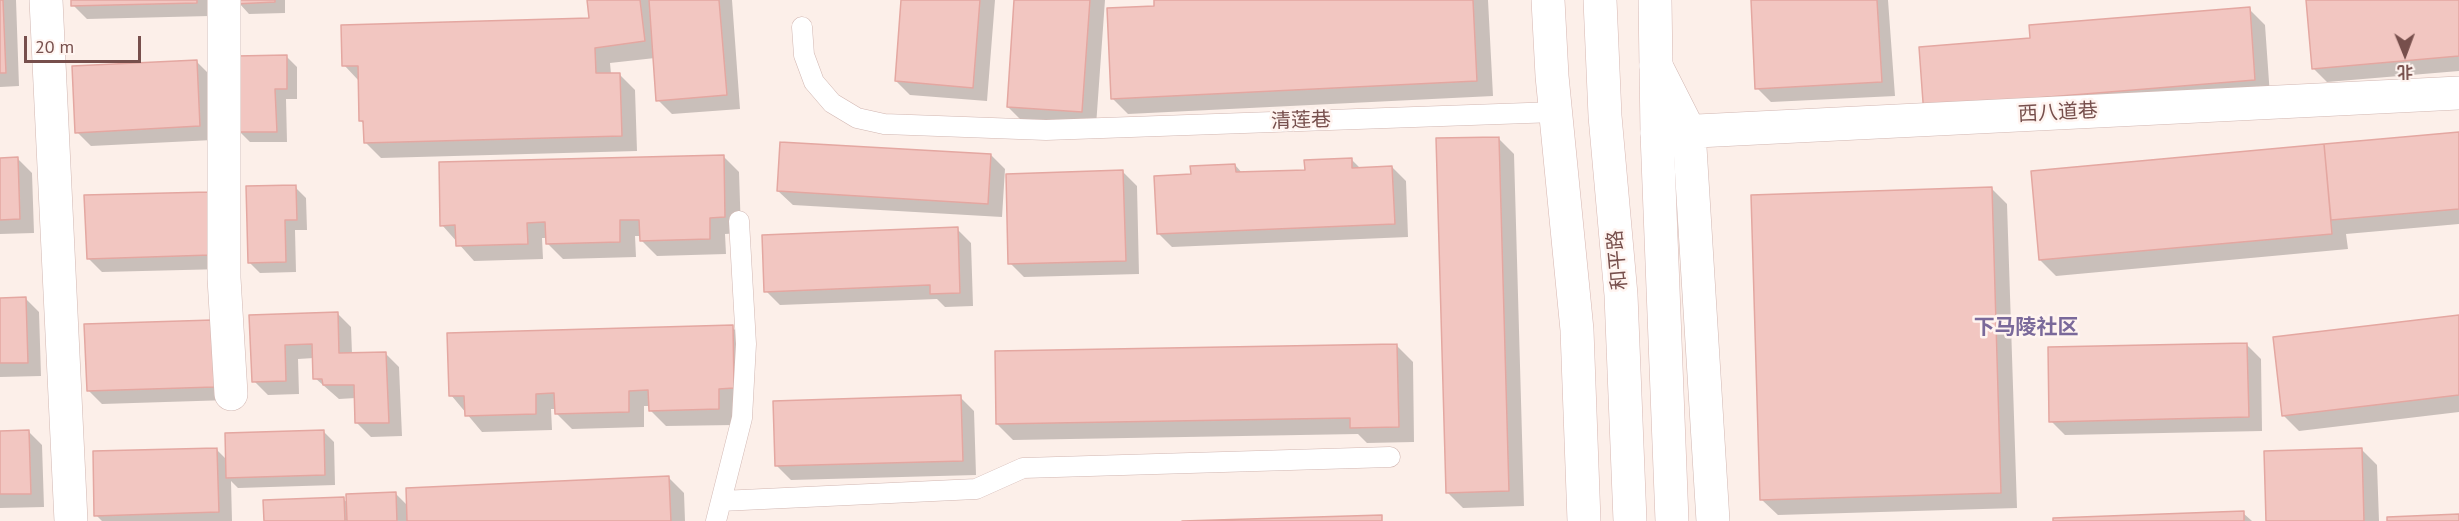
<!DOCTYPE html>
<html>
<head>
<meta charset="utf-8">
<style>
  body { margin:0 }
  #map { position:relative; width:2459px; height:521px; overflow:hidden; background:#fcefe9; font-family:"PT Sans","Noto Sans SC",sans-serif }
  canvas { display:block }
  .north { position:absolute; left:2375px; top:24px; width:60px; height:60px; -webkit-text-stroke:4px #fff4f0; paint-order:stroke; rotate:179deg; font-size:16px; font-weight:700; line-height:24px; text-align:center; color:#774f4c }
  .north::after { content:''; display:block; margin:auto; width:21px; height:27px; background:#774f4c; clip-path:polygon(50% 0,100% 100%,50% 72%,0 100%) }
  .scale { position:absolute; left:24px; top:36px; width:117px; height:27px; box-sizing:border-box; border:3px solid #774f4c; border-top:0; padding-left:8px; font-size:18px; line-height:21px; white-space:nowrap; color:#774f4c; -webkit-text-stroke:4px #fff4f0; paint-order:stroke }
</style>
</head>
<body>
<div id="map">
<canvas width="2459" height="521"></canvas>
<div class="north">北</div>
<div class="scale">20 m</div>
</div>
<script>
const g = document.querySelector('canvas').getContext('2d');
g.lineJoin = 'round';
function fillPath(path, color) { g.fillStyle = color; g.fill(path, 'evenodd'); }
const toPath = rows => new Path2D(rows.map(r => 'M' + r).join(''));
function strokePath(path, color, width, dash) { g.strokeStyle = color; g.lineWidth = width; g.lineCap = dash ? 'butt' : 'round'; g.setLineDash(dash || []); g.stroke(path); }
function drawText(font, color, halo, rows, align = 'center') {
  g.font = font + ' "PT Sans","Noto Sans SC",sans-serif'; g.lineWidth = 5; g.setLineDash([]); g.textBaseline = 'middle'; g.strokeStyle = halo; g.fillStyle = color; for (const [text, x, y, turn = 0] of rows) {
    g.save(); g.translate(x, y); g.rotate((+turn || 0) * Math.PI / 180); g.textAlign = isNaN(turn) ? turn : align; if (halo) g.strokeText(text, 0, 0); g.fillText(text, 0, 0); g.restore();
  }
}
fillPath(toPath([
  [0,0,16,0,19,86,0,87],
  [73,0,210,0,210,16,87,19,73,5],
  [238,0,285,0,285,13,249,14,239,3],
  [589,0,732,0,740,109,672,114,658,100,655,58,610,63,611,74,619,74,635,90,637,151,381,158,365,142,365,125,360,120,359,81,344,65,591,19],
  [902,0,995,0,987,101,910,95,896,81],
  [1016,0,1105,0,1096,126,1022,121,1008,107],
  [1155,0,1488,0,1493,96,1128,114,1112,98,1155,7],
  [1752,0,1888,0,1895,96,1771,102,1757,88],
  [2307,0,2459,0,2459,71,2327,82,2313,68],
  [2249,9,2265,25,2270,96,2051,113,2032,40],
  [286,56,297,67,297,99,286,99,287,142,250,142,240,132],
  [197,62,211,76,213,140,91,146,77,132],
  [2459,133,2459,224,2346,234,2348,249,2056,276,2040,260,2032,172],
  [1498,138,1514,154,1524,506,1463,508,1447,492],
  [991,155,1005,169,1002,217,793,205,778,191],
  [723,156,739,172,741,233,725,234,726,254,657,256,641,240,641,236,635,236,636,257,563,259,547,243,547,238,542,238,543,259,474,261,442,225],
  [0,159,18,159,32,173,34,233,0,234],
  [1352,160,1361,169,1392,167,1406,181,1408,237,1172,247,1158,233,1235,165,1243,174,1307,171],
  [1123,172,1137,186,1139,274,1024,277,1010,263],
  [295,187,306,198,307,230,295,230,296,272,260,273,249,262],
  [1991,188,2007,204,2017,508,1778,515,1762,500],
  [208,193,224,269,102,272,88,258],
  [957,229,971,243,973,306,945,307,937,299,780,305,766,291],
  [25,298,39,312,41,376,0,377,0,299],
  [337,313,351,327,352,354,385,353,399,367,402,436,371,437,357,423,356,398,339,399,315,378,314,358,298,359,299,394,268,395,254,381,251,316],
  [2459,316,2459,412,2299,431,2283,415],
  [212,321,229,400,102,404,88,390],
  [732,327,748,343,734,425,666,426,650,410,650,406,644,406,644,427,572,429,556,413,556,409,551,409,552,430,482,432,451,395],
  [2247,345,2261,359,2262,431,2065,435,2051,421],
  [1397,346,1413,362,1414,442,1367,443,1358,434,1013,440,997,424],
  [960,397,974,411,976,475,791,480,777,466],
  [28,431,42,445,44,507,0,508,0,432],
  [323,431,334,442,335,485,238,488,231,481,232,521,102,521,96,515,216,449,227,460],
  [2361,449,2377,465,2379,521,2268,521],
  [668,477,684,493,685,521,266,521,343,499,348,503,396,494,408,506],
  [2243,513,2252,521,2055,521]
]), '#0003');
const building = toPath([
  [0,0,3,0,6,73,0,73,0,0],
  [71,0,197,0,197,3,71,6,71,0],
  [237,0,275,0,275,2,237,4,237,0],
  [587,0,640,0,645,41,595,48,596,73,620,73,622,136,364,143,363,121,359,121,358,66,342,66,341,25,589,18,587,0],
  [649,0,719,0,727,95,656,101,649,0],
  [901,0,980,0,973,88,895,81,901,0],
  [1014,0,1090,0,1082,112,1007,107,1014,0],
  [1154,0,1473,0,1477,81,1111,99,1107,8,1154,6,1154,0],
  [1751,0,1877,0,1882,82,1755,89,1751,0],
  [2306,0,2459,0,2459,56,2312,69,2306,0],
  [2250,7,2255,80,2036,98,1924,116,1919,47,2030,38,2029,25,2250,7],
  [287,55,287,89,275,89,277,132,238,132,236,56,287,55],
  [197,60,200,126,75,133,72,66,197,60],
  [2459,132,2459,209,2331,220,2324,144,2459,132],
  [1499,137,1509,491,1446,493,1436,138,1499,137],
  [780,142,991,154,988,204,777,191,780,142],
  [2324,144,2332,234,2039,260,2031,171,2324,144],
  [724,155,725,217,710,218,710,239,640,241,639,220,620,220,620,242,546,244,545,222,527,223,528,244,456,246,455,225,440,226,439,162,724,155],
  [18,157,20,219,0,220,0,158,18,157],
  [1352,158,1352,168,1392,166,1395,224,1157,234,1154,176,1191,174,1190,166,1235,164,1236,172,1305,170,1304,160,1352,158],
  [1123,170,1126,261,1008,264,1006,174,1123,170],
  [296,185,297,220,285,220,286,262,248,263,246,186,296,185],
  [1992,187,2001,493,1760,500,1751,195,1992,187],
  [209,192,211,255,87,259,84,195,209,192],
  [958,227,960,293,930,294,930,285,764,292,762,235,958,227],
  [26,297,28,363,0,363,0,298,26,297],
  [338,312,339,353,386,352,389,423,355,423,354,385,323,385,322,379,313,379,312,344,285,345,286,381,252,382,249,315,338,312],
  [2459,315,2459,395,2282,416,2273,337,2459,315],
  [213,320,215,387,87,391,84,324,213,320],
  [733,325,734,388,719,389,719,409,649,411,648,390,629,391,629,412,555,414,554,393,536,394,536,414,465,416,464,396,449,396,447,333,733,325],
  [2247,343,2249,417,2049,422,2048,347,2247,343],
  [1397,344,1399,427,1350,428,1350,418,996,424,995,351,1397,344],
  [961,395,963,461,775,466,773,401,961,395],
  [29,430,31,494,0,494,0,431,29,430],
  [324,430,325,475,226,478,225,433,324,430],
  [217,448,219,512,94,516,93,451,217,448],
  [2362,448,2364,521,2266,521,2264,451,2362,448],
  [669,476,671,521,407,521,406,488,669,476],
  [396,492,397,521,347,521,346,494,396,492],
  [344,497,345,521,264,521,263,500,344,497],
  [2244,511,2244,521,2053,521,2053,518,2244,511],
  [2459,514,2459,521,2387,521,2387,517,2459,514],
  [1382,515,1382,521,1182,521,1382,515]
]);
fillPath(building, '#f2c6c1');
strokePath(building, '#e4a7a1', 1.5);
const service = toPath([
  [802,27,804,55,814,82,832,103,857,118,884,124,1046,130,1556,112],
  [721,501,976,489,1023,468,1390,457],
  [716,521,742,418,746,344,739,221]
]);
const minor = toPath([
  [46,0,71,521],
  [224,0,224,278,231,394],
  [1656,66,1689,131,1713,521],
  [1657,133,2459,93]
]);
const secondary = toPath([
  [1548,0,1552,76,1577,330,1584,521],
  [1600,0,1605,116,1621,295,1630,521],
  [1655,0,1657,133,1672,521]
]);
strokePath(service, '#d1b6b1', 21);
strokePath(minor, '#d1b6b1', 34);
strokePath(secondary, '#d6b6b1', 34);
strokePath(service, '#fff', 20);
strokePath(minor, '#fff', 33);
strokePath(secondary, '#fff', 33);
drawText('20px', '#774f4c', '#fff4f0', [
  ["西八道巷",2058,113,-3],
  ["清莲巷",1301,121,-2],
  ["和平路",1618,260,-95]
]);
drawText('bold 21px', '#7a699a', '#fff4f0', [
  ["下马陵社区",2026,328]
]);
</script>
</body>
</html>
